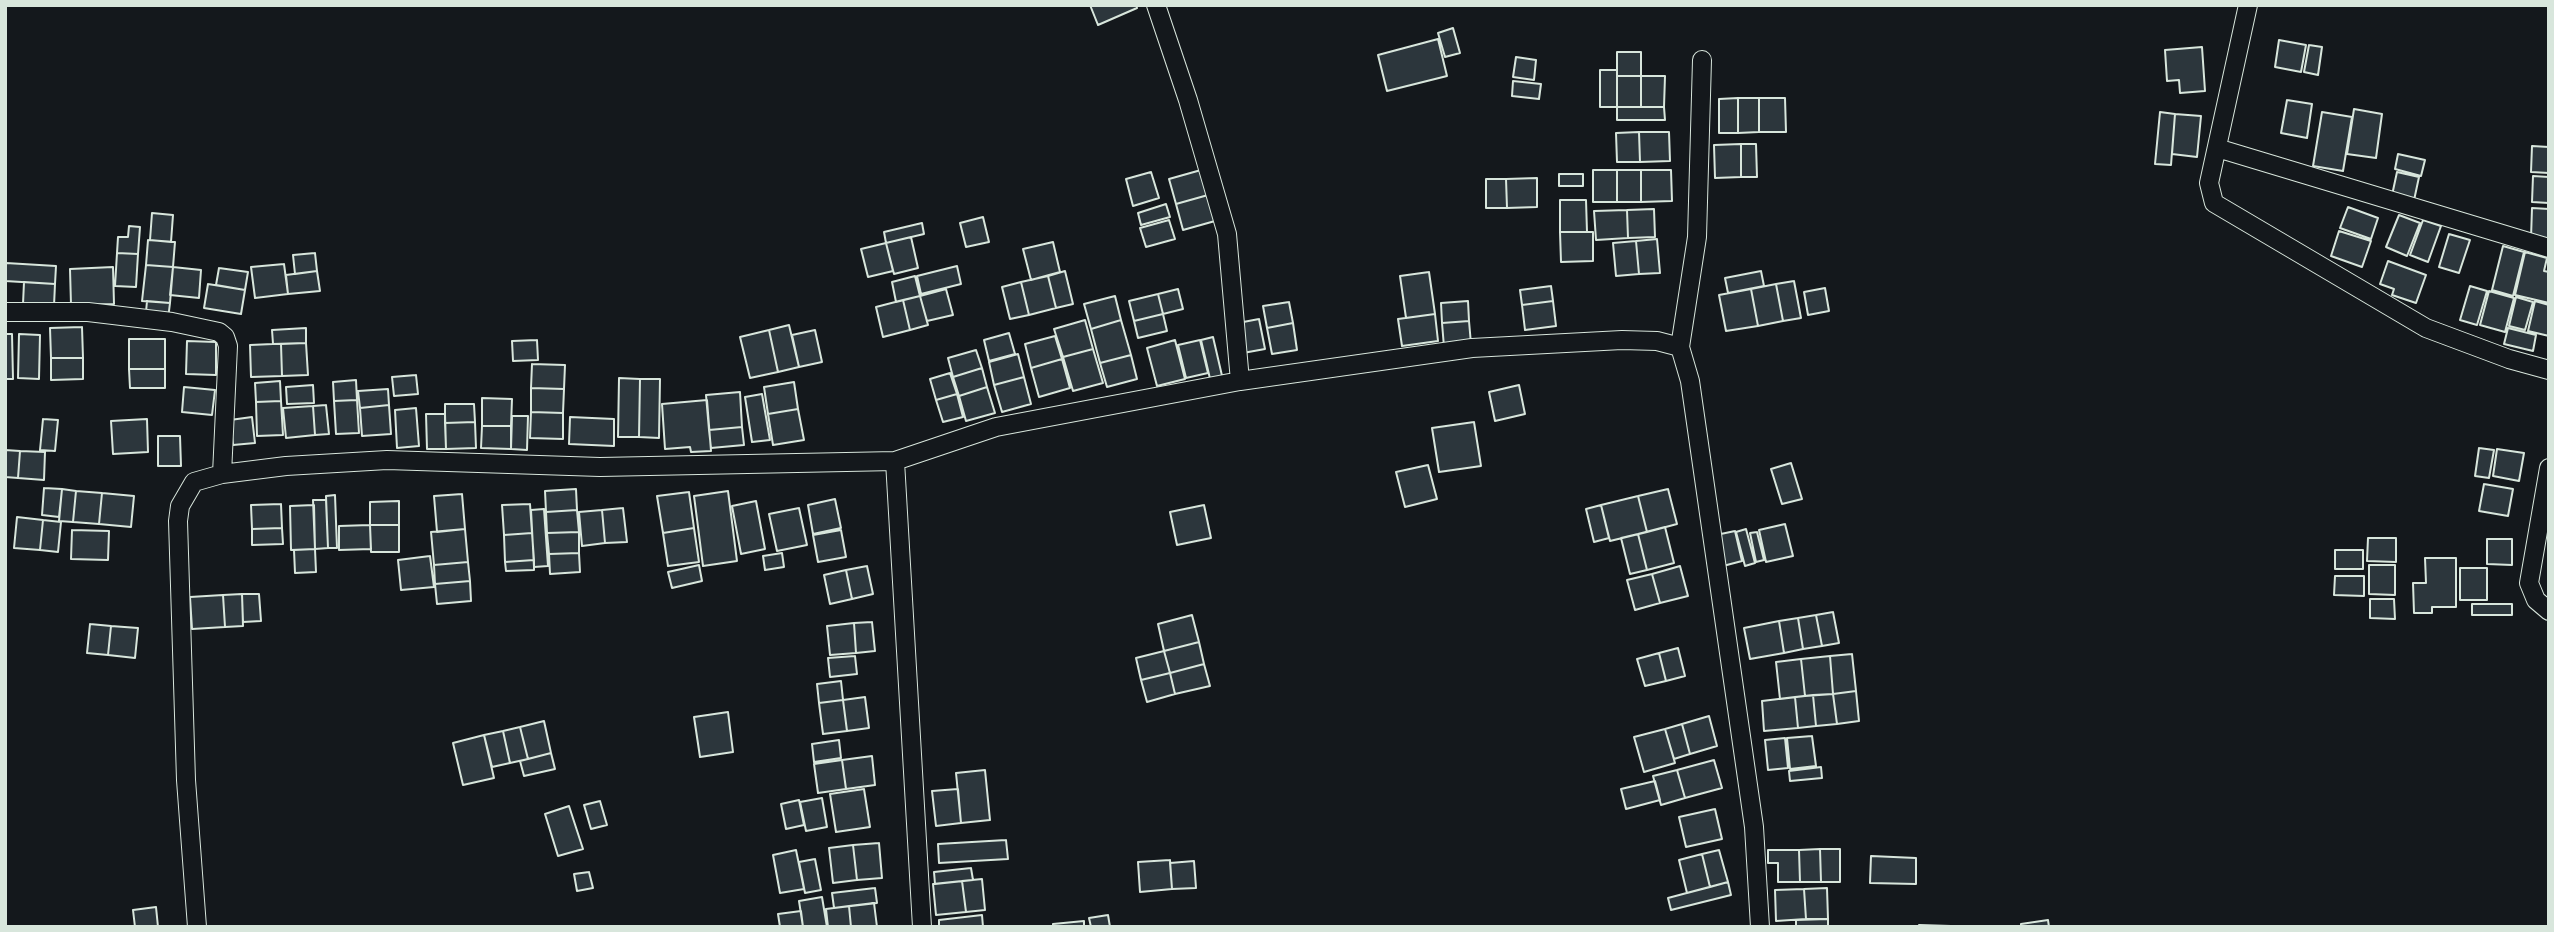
<!DOCTYPE html>
<html>
<head>
<meta charset="utf-8">
<style>
  body { margin:0 }
  #map { position:relative; width:2554px; height:932px; overflow:hidden; background:#14181c; font-family:"Nunito Sans",sans-serif }
  canvas { display:block }
  .frame { position:absolute; inset:0; border:7px solid #d8e6dc; pointer-events:none }
</style>
</head>
<body>
<div id="map">
<canvas width="2554" height="932"></canvas>
<div class="frame"></div>
</div>
<script>
const g = document.querySelector('canvas').getContext('2d');
g.lineJoin = 'round';
function fillPath(path, color) { g.fillStyle = color; g.fill(path, 'evenodd'); }
const toPath = rows => new Path2D(rows.map(r => 'M' + r).join(''));
function strokePath(path, color, width, dash) { g.strokeStyle = color; g.lineWidth = width; g.lineCap = dash ? 'butt' : 'round'; g.setLineDash(dash || []); g.stroke(path); }
const building = toPath([
  [1090,5,1136,5,1137,8,1098,25,1090,5],
  [1453,28,1460,53,1445,57,1438,33,1453,28],
  [1438,39,1447,76,1387,91,1378,55,1438,39],
  [2279,40,2306,45,2301,72,2275,67,2279,40],
  [2309,45,2322,47,2318,75,2304,72,2309,45],
  [2202,47,2205,91,2180,93,2179,80,2167,81,2165,50,2202,47],
  [1617,52,1641,52,1641,76,1617,76,1617,52],
  [1516,57,1536,60,1534,80,1513,77,1516,57],
  [1600,70,1617,70,1617,107,1600,107,1600,70],
  [1617,76,1641,76,1641,107,1617,107,1617,76],
  [1641,76,1665,76,1664,107,1641,107,1641,76],
  [1513,81,1541,84,1539,99,1512,96,1513,81],
  [1738,98,1759,98,1759,132,1738,133,1738,98],
  [1738,98,1738,133,1719,133,1719,99,1738,98],
  [1759,98,1785,98,1786,132,1759,132,1759,98],
  [2287,100,2312,104,2307,138,2281,133,2287,100],
  [1617,107,1664,107,1665,120,1617,120,1617,107],
  [2354,109,2382,114,2376,158,2347,154,2354,109],
  [2160,112,2175,114,2171,165,2155,164,2160,112],
  [2322,112,2352,117,2343,171,2313,166,2322,112],
  [2175,114,2201,116,2197,157,2172,154,2175,114],
  [1639,132,1669,132,1670,161,1640,162,1639,132],
  [1639,132,1640,162,1617,162,1616,133,1639,132],
  [1741,144,1756,144,1757,177,1741,177,1741,144],
  [1741,144,1741,177,1715,178,1714,145,1741,144],
  [2532,146,2549,147,2549,173,2531,172,2532,146],
  [2398,154,2425,160,2421,176,2395,169,2398,154],
  [1201,170,1208,195,1176,204,1169,179,1201,170],
  [1593,170,1617,170,1617,202,1593,202,1593,170],
  [1617,170,1641,170,1641,202,1617,202,1617,170],
  [1641,170,1671,170,1672,201,1641,202,1641,170],
  [1151,172,1159,198,1133,206,1126,179,1151,172],
  [2397,172,2419,177,2413,205,2391,200,2397,172],
  [1559,174,1583,174,1583,186,1559,186,1559,174],
  [2533,176,2549,177,2549,203,2532,202,2533,176],
  [1537,178,1537,207,1507,208,1506,179,1537,178],
  [1486,179,1506,179,1507,208,1486,208,1486,179],
  [1208,195,1215,221,1183,230,1176,204,1208,195],
  [1560,200,1586,200,1587,232,1560,232,1560,200],
  [1166,204,1170,217,1141,225,1138,213,1166,204],
  [2348,207,2378,218,2371,239,2340,228,2348,207],
  [2532,208,2549,209,2549,239,2531,238,2532,208],
  [1654,209,1655,237,1628,238,1627,210,1654,209],
  [1627,210,1628,238,1596,240,1594,211,1627,210],
  [152,213,173,215,171,242,150,240,152,213],
  [2399,215,2420,223,2407,256,2386,247,2399,215],
  [983,217,989,242,966,247,960,223,983,217],
  [1169,220,1175,239,1146,247,1140,228,1169,220],
  [2423,220,2441,226,2428,262,2410,255,2423,220],
  [922,223,924,234,886,243,884,232,922,223],
  [129,226,140,227,138,254,117,253,118,237,128,237,129,226],
  [2339,231,2371,241,2362,267,2331,256,2339,231],
  [1560,232,1593,232,1593,261,1561,262,1560,232],
  [2449,234,2470,240,2459,273,2439,267,2449,234],
  [911,237,918,268,894,274,886,243,911,237],
  [1657,239,1660,273,1639,274,1636,241,1657,239],
  [148,240,175,242,173,267,146,265,148,240],
  [1636,241,1639,274,1616,276,1613,243,1636,241],
  [1053,242,1060,272,1031,280,1023,249,1053,242],
  [886,243,893,271,868,277,861,249,886,243],
  [2503,246,2524,252,2513,296,2492,290,2503,246],
  [2525,252,2547,258,2544,271,2549,272,2549,303,2515,295,2525,252],
  [117,253,138,254,136,287,115,286,117,253],
  [315,253,317,271,295,274,293,255,315,253],
  [2388,261,2426,275,2416,303,2392,295,2394,289,2380,284,2388,261],
  [6,263,56,266,55,284,5,281,6,263],
  [284,264,288,294,255,298,251,267,284,264],
  [146,265,173,267,170,303,142,301,146,265],
  [957,266,961,284,921,294,917,276,957,266],
  [113,267,114,304,71,305,70,269,113,267],
  [173,267,201,270,199,298,170,295,173,267],
  [219,268,248,272,245,290,216,285,219,268],
  [317,271,320,291,288,294,286,275,317,271],
  [1065,271,1073,304,1056,308,1048,276,1065,271],
  [1761,271,1764,286,1728,293,1725,278,1761,271],
  [1429,272,1435,314,1406,318,1400,276,1429,272],
  [915,276,920,296,896,302,892,282,915,276],
  [1048,276,1056,308,1029,315,1021,282,1048,276],
  [1794,281,1801,318,1783,321,1776,284,1794,281],
  [24,282,55,284,54,306,23,304,24,282],
  [1021,282,1029,315,1010,319,1002,287,1021,282],
  [208,284,245,290,241,314,204,308,208,284],
  [1776,284,1783,321,1758,326,1751,289,1776,284],
  [1551,286,1553,301,1522,305,1520,290,1551,286],
  [2470,286,2487,291,2477,325,2460,320,2470,286],
  [1825,288,1829,311,1808,315,1804,292,1825,288],
  [946,289,953,315,927,321,920,296,946,289],
  [1178,289,1183,309,1163,314,1158,294,1178,289],
  [1751,289,1758,326,1726,331,1719,295,1751,289],
  [2489,291,2514,298,2505,332,2480,325,2489,291],
  [1158,294,1163,314,1134,321,1129,301,1158,294],
  [920,296,928,325,910,330,903,300,920,296],
  [1115,296,1121,320,1091,329,1084,304,1115,296],
  [2516,297,2533,302,2525,330,2509,326,2516,297],
  [903,300,910,330,883,337,876,307,903,300],
  [147,301,170,303,168,319,146,312,147,301],
  [1468,301,1469,321,1442,323,1441,303,1468,301],
  [1553,301,1556,326,1525,330,1522,305,1553,301],
  [2535,301,2549,305,2549,336,2528,331,2535,301],
  [1289,302,1293,323,1267,328,1263,306,1289,302],
  [1163,314,1167,331,1138,338,1134,321,1163,314],
  [1435,314,1438,341,1402,346,1398,319,1435,314],
  [1259,319,1265,349,1243,353,1238,323,1259,319],
  [1085,320,1093,349,1063,357,1054,329,1085,320],
  [1121,320,1131,355,1100,363,1091,329,1121,320],
  [1469,321,1471,344,1444,347,1442,323,1469,321],
  [1293,323,1297,350,1272,354,1267,328,1293,323],
  [789,325,799,367,778,372,769,330,789,325],
  [82,327,83,358,51,358,50,328,82,327],
  [306,328,306,343,273,344,272,330,306,328],
  [2508,328,2536,335,2533,351,2504,344,2508,328],
  [769,330,778,372,750,378,740,337,769,330],
  [815,330,822,362,799,367,792,335,815,330],
  [1009,333,1015,354,989,361,984,340,1009,333],
  [5,334,12,334,13,379,5,379,5,334],
  [19,334,40,335,39,379,18,378,19,334],
  [1055,336,1062,359,1031,368,1025,344,1055,336],
  [1213,337,1223,380,1211,383,1201,340,1213,337],
  [129,339,165,339,165,369,129,369,129,339],
  [537,340,538,360,513,361,512,341,537,340],
  [1175,340,1185,379,1157,386,1147,348,1175,340],
  [1200,340,1208,373,1186,378,1178,345,1200,340],
  [187,341,216,342,216,375,186,374,187,341],
  [306,343,308,375,282,376,281,344,306,343],
  [273,344,281,344,282,376,251,377,250,345,273,344],
  [1093,349,1103,383,1073,391,1063,357,1093,349],
  [976,350,982,368,953,377,948,358,976,350],
  [1018,354,1024,377,994,385,989,362,1018,354],
  [1131,355,1137,379,1107,387,1100,363,1131,355],
  [51,358,83,358,83,379,51,380,51,358],
  [1062,359,1070,388,1039,397,1031,368,1062,359],
  [532,364,565,365,564,389,531,388,532,364],
  [982,368,987,387,959,396,953,377,982,368],
  [129,369,165,369,165,388,130,388,129,369],
  [950,373,957,394,936,400,930,379,950,373],
  [416,375,418,394,394,396,392,377,416,375],
  [1024,377,1031,404,1002,412,994,385,1024,377],
  [619,378,640,379,639,437,618,437,619,378],
  [640,379,660,379,659,438,639,437,640,379],
  [356,380,357,400,334,401,333,382,356,380],
  [280,381,281,401,256,402,255,383,280,381],
  [794,382,798,409,768,414,764,387,794,382],
  [313,385,314,403,287,404,286,387,313,385],
  [1519,385,1525,414,1495,421,1489,392,1519,385],
  [184,387,215,390,212,415,182,412,184,387],
  [987,387,995,413,966,421,959,396,987,387],
  [531,388,564,389,563,413,531,412,531,388],
  [388,389,389,405,360,408,358,391,388,389],
  [740,392,742,427,709,430,706,395,740,392],
  [762,394,770,440,752,442,745,397,762,394],
  [957,394,963,417,943,422,936,400,957,394],
  [482,398,512,399,511,426,482,426,482,398],
  [357,400,359,433,336,434,334,401,357,400],
  [707,400,711,451,691,452,690,447,665,449,662,404,707,400],
  [281,401,283,435,257,436,256,402,281,401],
  [445,404,474,404,475,422,445,423,445,404],
  [326,405,329,434,315,435,313,406,326,405],
  [389,405,391,434,362,436,360,408,389,405],
  [313,406,315,435,286,438,283,408,313,406],
  [416,408,419,446,397,448,395,410,416,408],
  [798,409,804,440,773,445,768,414,798,409],
  [531,412,563,413,563,439,530,438,531,412],
  [426,414,445,414,446,449,427,449,426,414],
  [512,416,528,416,527,450,511,449,512,416],
  [252,417,255,443,233,445,230,420,252,417],
  [570,417,614,419,614,446,569,444,570,417],
  [43,419,58,420,55,451,40,450,43,419],
  [147,419,148,452,113,454,111,421,147,419],
  [475,422,476,448,446,449,445,423,475,422],
  [1474,422,1481,466,1439,472,1432,428,1474,422],
  [482,426,511,426,511,449,481,448,482,426],
  [742,427,744,445,711,448,709,430,742,427],
  [158,436,180,436,181,466,158,466,158,436],
  [2479,448,2494,450,2489,478,2475,476,2479,448],
  [2497,449,2524,453,2519,481,2493,476,2497,449],
  [5,450,20,451,18,478,5,477,5,450],
  [20,451,45,452,44,480,18,478,20,451],
  [1791,463,1802,499,1782,504,1771,469,1791,463],
  [1428,465,1437,499,1405,507,1396,472,1428,465],
  [2484,484,2513,489,2508,516,2479,511,2484,484],
  [44,488,62,489,59,517,42,515,44,488],
  [62,489,76,491,73,522,59,521,62,489],
  [576,489,577,510,546,512,545,491,576,489],
  [1668,489,1677,524,1647,532,1638,496,1668,489],
  [76,491,102,493,99,524,73,522,76,491],
  [728,491,737,561,703,566,694,496,728,491],
  [689,492,694,528,663,533,657,496,689,492],
  [102,493,134,496,131,527,99,524,102,493],
  [462,494,465,529,437,532,434,496,462,494],
  [335,495,337,548,328,548,326,496,335,495],
  [1638,496,1647,532,1610,541,1601,505,1638,496],
  [835,499,841,528,813,534,808,505,835,499],
  [313,500,326,500,328,548,315,549,313,500],
  [399,501,399,525,370,525,370,502,399,501],
  [756,501,765,549,741,554,732,506,756,501],
  [281,504,282,528,252,529,251,505,281,504],
  [530,504,532,533,504,535,502,505,530,504],
  [314,505,315,549,291,550,290,506,314,505],
  [1204,505,1211,538,1177,545,1170,512,1204,505],
  [1601,505,1609,538,1594,542,1586,509,1601,505],
  [623,508,627,542,605,543,602,510,623,508],
  [799,508,807,545,777,551,769,514,799,508],
  [544,509,548,566,534,567,531,510,544,509],
  [577,510,579,532,547,533,546,512,577,510],
  [602,510,605,543,582,546,579,512,602,510],
  [17,517,43,520,40,550,14,548,17,517],
  [43,520,61,522,58,552,40,550,43,520],
  [1785,524,1793,556,1766,562,1759,530,1785,524],
  [370,525,371,549,339,550,339,526,370,525],
  [370,525,399,525,399,552,371,552,370,525],
  [1665,527,1674,563,1647,570,1638,534,1665,527],
  [282,528,283,544,252,545,252,529,282,528],
  [694,528,699,562,668,566,663,533,694,528],
  [465,529,468,562,434,565,431,532,465,529],
  [1746,529,1755,563,1745,566,1736,532,1746,529],
  [72,530,109,531,108,560,71,559,72,530],
  [841,530,846,557,818,562,813,535,841,530],
  [1735,531,1742,561,1723,566,1716,535,1735,531],
  [579,532,579,553,549,554,547,533,579,532],
  [1757,532,1764,560,1756,562,1750,533,1757,532],
  [532,533,534,560,505,562,504,535,532,533],
  [1638,534,1647,570,1630,574,1621,538,1638,534],
  [2368,538,2396,538,2396,562,2367,561,2368,538],
  [2487,539,2512,539,2512,565,2487,564,2487,539],
  [315,549,316,572,295,573,294,550,315,549],
  [2335,550,2363,550,2363,569,2335,569,2335,550],
  [579,553,580,572,550,574,549,554,579,553],
  [782,553,784,567,765,570,763,556,782,553],
  [430,556,434,587,401,590,398,560,430,556],
  [2425,558,2456,558,2456,607,2432,607,2432,613,2414,613,2413,583,2426,583,2425,558],
  [534,560,534,570,506,571,505,562,534,560],
  [468,562,470,581,435,584,434,565,468,562],
  [699,565,702,581,672,588,668,572,699,565],
  [2369,565,2395,565,2395,595,2369,594,2369,565],
  [867,566,873,594,852,599,846,570,867,566],
  [1680,566,1688,596,1660,603,1652,574,1680,566],
  [2460,568,2487,568,2487,600,2460,600,2460,568],
  [846,570,852,599,830,604,824,575,846,570],
  [1652,574,1660,603,1635,610,1627,580,1652,574],
  [2335,576,2364,576,2364,596,2334,595,2335,576],
  [470,581,471,601,437,604,435,584,470,581],
  [242,594,259,594,261,621,243,622,242,594],
  [242,594,243,626,225,627,223,595,242,594],
  [223,595,225,627,192,629,190,597,223,595],
  [2370,599,2394,599,2395,619,2370,618,2370,599],
  [2472,604,2512,604,2512,615,2472,615,2472,604],
  [1833,612,1839,643,1822,646,1816,615,1833,612],
  [1192,615,1199,642,1164,651,1158,624,1192,615],
  [1816,615,1822,646,1803,649,1798,618,1816,615],
  [1798,618,1803,649,1784,653,1779,621,1798,618],
  [1779,621,1784,653,1750,659,1744,628,1779,621],
  [872,622,875,651,856,653,854,623,872,622],
  [854,623,856,653,830,655,827,626,854,623],
  [90,624,111,626,108,655,87,653,90,624],
  [111,626,138,628,135,658,108,655,111,626],
  [1199,642,1204,664,1170,673,1164,651,1199,642],
  [1678,648,1685,676,1666,681,1659,653,1678,648],
  [1164,651,1170,673,1141,680,1136,658,1164,651],
  [1659,653,1666,681,1645,686,1637,659,1659,653],
  [1852,654,1856,691,1833,694,1830,656,1852,654],
  [855,656,857,674,830,677,828,658,855,656],
  [1830,656,1833,694,1805,696,1801,659,1830,656],
  [1801,659,1805,696,1780,699,1776,662,1801,659],
  [1204,664,1210,686,1175,694,1170,673,1204,664],
  [1170,673,1175,694,1147,702,1141,680,1170,673],
  [841,681,843,700,819,703,817,684,841,681],
  [1856,691,1859,721,1837,724,1833,694,1856,691],
  [1833,694,1837,724,1816,726,1813,695,1833,694],
  [1813,695,1816,726,1798,728,1795,697,1813,695],
  [865,697,869,728,847,731,843,700,865,697],
  [1795,697,1798,728,1764,731,1762,701,1795,697],
  [843,700,847,731,823,734,819,703,843,700],
  [728,712,733,752,700,757,694,717,728,712],
  [1709,716,1717,746,1690,754,1682,724,1709,716],
  [544,721,551,753,528,759,520,727,544,721],
  [1682,724,1690,754,1674,759,1665,729,1682,724],
  [520,727,528,759,510,763,503,731,520,727],
  [1665,729,1675,763,1644,772,1634,737,1665,729],
  [503,731,510,763,492,767,484,735,503,731],
  [484,735,494,778,463,785,453,743,484,735],
  [1812,736,1816,766,1790,769,1787,738,1812,736],
  [1785,738,1788,768,1768,770,1765,740,1785,738],
  [839,740,841,758,814,762,812,744,839,740],
  [551,753,555,769,524,776,520,761,551,753],
  [872,756,875,785,846,789,842,760,872,756],
  [842,760,846,789,818,793,814,764,842,760],
  [1714,760,1722,788,1685,798,1677,770,1714,760],
  [1821,767,1822,778,1790,781,1789,771,1821,767],
  [985,770,990,820,961,823,956,773,985,770],
  [1677,770,1685,798,1661,805,1653,776,1677,770],
  [1655,781,1660,800,1626,809,1621,789,1655,781],
  [864,789,870,827,836,832,830,794,864,789],
  [958,789,961,823,936,826,932,791,958,789],
  [822,798,827,827,806,831,800,802,822,798],
  [799,800,804,825,786,829,781,804,799,800],
  [600,801,607,825,591,829,584,805,600,801],
  [569,806,583,849,558,856,545,814,569,806],
  [1715,809,1722,839,1686,847,1679,817,1715,809],
  [1006,840,1008,859,939,863,938,844,1006,840],
  [879,843,882,878,857,880,853,845,879,843],
  [853,845,857,880,833,883,829,848,853,845],
  [1820,849,1821,882,1800,882,1799,850,1820,849],
  [1820,849,1840,849,1840,882,1821,882,1820,849],
  [796,850,804,889,780,893,773,855,796,850],
  [1719,850,1728,882,1710,887,1702,854,1719,850],
  [1768,850,1799,850,1800,882,1778,882,1778,863,1768,863,1768,850],
  [1702,854,1710,887,1687,893,1679,860,1702,854],
  [1871,856,1916,858,1916,884,1870,883,1871,856],
  [815,859,821,890,805,893,799,862,815,859],
  [1170,860,1172,889,1140,892,1138,862,1170,860],
  [1194,861,1196,888,1172,889,1170,863,1194,861],
  [971,868,973,880,935,884,934,872,971,868],
  [589,872,593,888,577,891,574,874,589,872],
  [982,879,985,910,966,912,962,881,982,879],
  [962,881,966,912,936,915,933,884,962,881],
  [1728,882,1731,895,1671,910,1668,898,1728,882],
  [875,888,877,903,834,908,832,893,875,888],
  [1827,888,1828,919,1806,919,1804,889,1827,888],
  [1804,889,1806,919,1776,921,1775,890,1804,889],
  [822,897,827,927,803,927,799,901,822,897],
  [874,903,877,927,851,927,849,906,874,903],
  [849,906,851,927,828,927,826,909,849,906],
  [156,907,158,927,135,927,133,910,156,907],
  [801,911,803,927,780,927,778,914,801,911],
  [982,915,983,927,939,927,939,920,982,915],
  [1108,915,1110,927,1091,927,1089,918,1108,915],
  [1828,919,1828,927,1796,927,1796,920,1828,919],
  [2048,920,2049,927,2021,927,2021,924,2048,920],
  [1084,921,1084,927,1053,927,1053,924,1084,921],
  [1919,925,1951,926,1951,927,1919,927,1919,925]
]);
fillPath(building, '#2c363c');
strokePath(building, '#d8e6dc', 2);
const street = toPath([
  [1156,5,1188,100,1227,234,1240,381],
  [2248,5,2209,183,2214,203,2426,328,2509,359,2549,370],
  [2217,148,2549,248],
  [5,312,88,312,172,322,219,332,225,337,228,346,222,474],
  [1680,347,1697,237,1702,60],
  [895,461,922,927],
  [2549,468,2529,583,2536,600,2549,611],
  [197,927,186,780,178,521,180,506,194,482,222,474,286,466,387,460,600,467,895,461,996,427,1240,381,1472,348,1622,340,1657,341,1680,347,1690,381,1754,827,1760,927]
]);
strokePath(street, '#d8e6dc', 20);
strokePath(street, '#14181c', 18);
</script>
</body>
</html>
